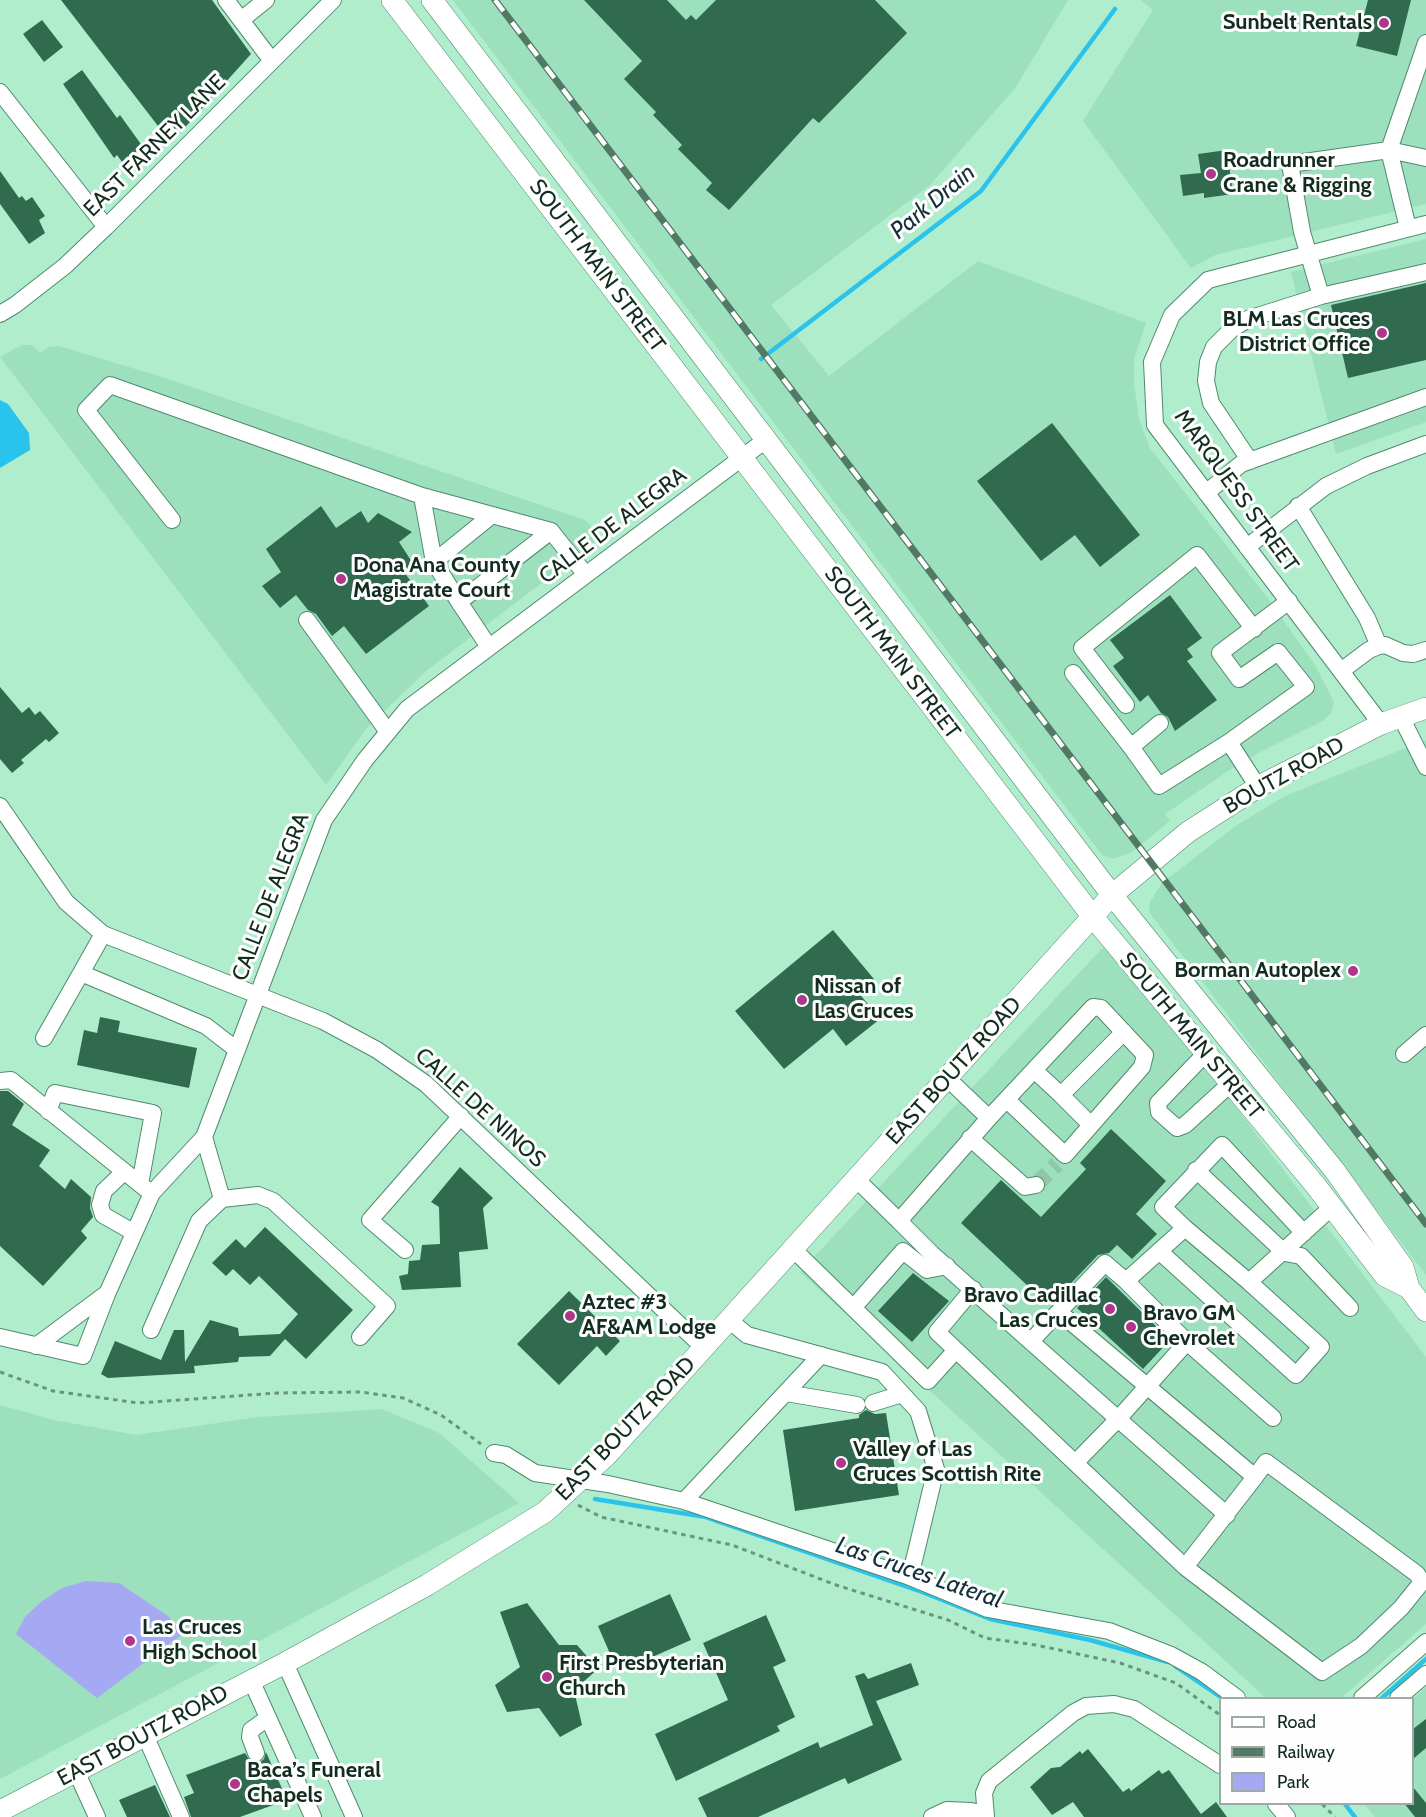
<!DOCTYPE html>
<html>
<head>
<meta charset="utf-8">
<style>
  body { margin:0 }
  #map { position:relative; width:1426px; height:1817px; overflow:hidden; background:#b0edcd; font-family:Cabin,sans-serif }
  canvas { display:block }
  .legend { position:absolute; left:1219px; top:1697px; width:195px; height:108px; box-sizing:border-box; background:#fefefe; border:2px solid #a0aaa5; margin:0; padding:8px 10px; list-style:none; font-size:18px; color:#132c20 }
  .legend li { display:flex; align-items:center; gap:12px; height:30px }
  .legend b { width:30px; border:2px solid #a0aaa5 }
</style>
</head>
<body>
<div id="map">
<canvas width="1426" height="1817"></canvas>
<ul class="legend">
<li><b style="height:8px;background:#fff"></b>Road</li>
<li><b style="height:8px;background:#527965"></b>Railway</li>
<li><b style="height:16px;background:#a5a8f2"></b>Park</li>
</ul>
</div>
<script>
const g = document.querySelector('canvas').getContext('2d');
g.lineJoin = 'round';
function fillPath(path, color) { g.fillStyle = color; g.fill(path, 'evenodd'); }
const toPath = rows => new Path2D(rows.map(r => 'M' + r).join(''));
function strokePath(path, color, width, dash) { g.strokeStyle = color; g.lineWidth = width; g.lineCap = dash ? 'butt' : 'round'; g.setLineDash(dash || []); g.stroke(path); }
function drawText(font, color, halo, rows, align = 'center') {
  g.font = font + ' Cabin,sans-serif'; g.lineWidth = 6; g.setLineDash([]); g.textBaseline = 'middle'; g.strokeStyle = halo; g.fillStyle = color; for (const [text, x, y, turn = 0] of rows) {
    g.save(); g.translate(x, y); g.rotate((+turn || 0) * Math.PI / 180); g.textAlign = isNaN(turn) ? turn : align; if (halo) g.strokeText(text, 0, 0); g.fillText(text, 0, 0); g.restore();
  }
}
fillPath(toPath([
  [453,0,1068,0,1016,87,930,185,771,305,829,376,978,261,1146,323,1134,359,1134,383,1139,420,1150,448,1270,601,1315,665,1334,702,1331,713,1323,721,1262,751,1228,771,1165,814,1170,821,1132,852,1113,859,1102,855],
  [1141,0,1426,0,1426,204,1215,255,1191,268,1083,121,1153,10],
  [1426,239,1426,422,1336,454,1291,272],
  [22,345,32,345,40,353,49,347,59,346,162,377,585,520,601,538,426,671,366,729,326,785,0,357],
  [1426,740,1426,1275,1149,912,1150,902,1162,883,1237,825,1285,796],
  [1109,941,1426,1357,1426,1624,1341,1698,1266,1698,800,1272],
  [0,1405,54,1420,136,1435,258,1417,382,1409,439,1433,519,1503,0,1779],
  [1426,1687,1426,1817,1375,1817,1364,1804,1412,1804,1413,1699]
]), '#9ce0bd');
fillPath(toPath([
  [86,1581,119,1583,168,1616,181,1635,97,1698,16,1634,25,1617,42,1601,62,1588]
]), '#a5a8f2');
fillPath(toPath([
  [0,400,8,404,29,433,30,450,0,468]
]), '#29c3ec');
strokePath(toPath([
  [761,359,981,191,1115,9],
  [595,1499,706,1517,917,1590,990,1619,1090,1640,1168,1662],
  [1175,1666,1222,1698],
  [1382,1698,1426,1659],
  [1345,1804,1355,1817]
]), '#29c3ec', 4.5);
fillPath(toPath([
  [61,0,212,0,251,54,179,134,166,118,158,126],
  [584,0,667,0,686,20,691,15,696,20,716,0,875,0,907,33,819,123,813,118,729,210,706,190,712,183,678,149,682,145,653,115,656,112,624,79,642,61],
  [1368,0,1411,0,1397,56,1356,46],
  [42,20,63,47,44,62,23,34],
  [82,70,117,118,120,115,143,147,122,162,117,155,114,158,63,84],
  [1227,150,1233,194,1204,198,1204,193,1183,196,1180,175,1201,173,1198,154],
  [0,171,19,198,22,196,26,201,32,197,45,216,39,220,45,233,29,244,0,204],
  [1426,283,1426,360,1348,378,1331,305],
  [1052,423,1140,535,1100,567,1075,535,1041,561,977,481],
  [321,506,336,528,361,511,368,523,378,513,412,532,399,542,414,565,404,572,429,606,366,654,344,626,332,636,316,614,308,610,296,595,280,608,262,586,281,572,266,549],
  [1170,595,1202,638,1187,649,1193,657,1187,661,1217,700,1175,731,1168,717,1161,713,1148,695,1140,702,1113,666,1124,658,1110,640],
  [0,687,22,713,29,707,35,715,40,711,59,733,49,742,46,739,21,760,24,763,12,773,0,759],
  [833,930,874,979,858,992,880,1019,846,1046,833,1029,784,1069,735,1011],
  [100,1017,120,1021,118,1032,197,1048,189,1088,77,1065,84,1030,97,1033],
  [0,1091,8,1091,24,1104,12,1125,50,1150,39,1166,65,1189,71,1179,91,1197,90,1208,93,1217,81,1231,87,1238,43,1286,0,1246],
  [1111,1129,1166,1181,1136,1214,1157,1234,1132,1259,1117,1245,1109,1253,1098,1255,1054,1301,1051,1298,1046,1303,961,1223,1001,1180,1041,1217,1086,1169,1080,1163],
  [460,1167,493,1198,483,1208,488,1249,459,1252,461,1287,402,1290,399,1276,408,1274,409,1261,420,1260,422,1245,440,1244,439,1207,431,1202],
  [265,1227,353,1310,306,1359,285,1339,270,1356,239,1357,238,1362,194,1366,195,1373,108,1378,101,1374,115,1341,161,1360,174,1330,184,1330,185,1362,210,1320,238,1328,239,1336,280,1334,298,1314,259,1276,250,1285,233,1269,226,1276,212,1263,236,1239,245,1248],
  [913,1273,949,1301,912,1342,878,1311],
  [1106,1277,1170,1340,1143,1369,1077,1308],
  [569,1291,620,1341,606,1356,597,1346,559,1385,517,1344],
  [866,1410,875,1414,886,1413,899,1495,795,1511,783,1430,859,1418,859,1415],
  [670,1594,691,1640,618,1672,598,1626],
  [527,1603,559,1645,577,1645,598,1669,574,1690,582,1725,560,1737,539,1708,507,1712,495,1685,520,1667,500,1612],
  [766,1615,786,1661,773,1667,795,1717,777,1726,780,1731,676,1781,655,1734,728,1700,703,1643],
  [911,1663,919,1685,876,1701,902,1760,848,1784,845,1778,758,1817,707,1817,698,1798,818,1742,820,1748,873,1725,855,1676,864,1673,868,1679],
  [1426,1719,1426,1748,1413,1759,1413,1729],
  [1088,1749,1123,1792,1129,1788,1131,1791,1159,1770,1162,1774,1169,1770,1201,1814,1216,1802,1227,1817,1084,1817,1073,1802,1052,1815,1030,1787,1051,1768,1060,1767,1080,1751,1082,1754],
  [266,1752,287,1800,240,1817,191,1817,184,1797,194,1793,186,1775,245,1753,250,1761,259,1763,264,1759],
  [155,1785,170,1817,127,1817,119,1800],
  [1413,1787,1426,1803,1426,1817,1415,1817,1404,1803,1413,1803]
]), '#306b50');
strokePath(toPath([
  [1036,1185,1057,1164]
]), '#91c6aa', 16, [16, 8]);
const minor = toPath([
  [226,0,241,20],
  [266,0,241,20,272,61],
  [0,92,106,227],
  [1408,228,1389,150,1426,43],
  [1321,296,1302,232,1290,164,1389,150,1426,158],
  [0,314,15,305,65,266,106,227,333,0],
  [1250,461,1211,403,1206,381,1208,362,1214,347,1232,329,1248,319,1321,296,1426,272],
  [1206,493,1241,464,1426,397],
  [422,496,551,531],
  [1298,506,1367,618,1379,646],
  [172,520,86,410,110,385,422,496,434,562,459,602],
  [1247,547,1326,486,1367,466,1426,444],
  [434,562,492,515],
  [307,620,388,732],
  [489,647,459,602,551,531,586,575],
  [1341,671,1369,650,1379,646,1385,645,1403,653,1413,654,1426,650],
  [1073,673,1131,747],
  [1126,705,1082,648,1197,555,1254,629],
  [1401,717,1426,767],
  [1160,723,1131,747,1159,786,1229,742],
  [1381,724,1155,425,1152,362,1172,315,1208,280,1426,224],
  [1258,787,1229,742,1306,687,1278,652,1239,679,1220,653,1289,601],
  [0,806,66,902,103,934,323,1021,377,1050,426,1084,704,1348],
  [103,934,81,973,206,1026,237,1050],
  [44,1038,81,973],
  [1206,1053,1158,1103,1159,1112,1177,1128,1185,1125,1230,1084],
  [1404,1054,1426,1035],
  [1034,1070,1061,1095,1124,1032],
  [947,1078,989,1118,1093,1007,1101,1008,1145,1055,1142,1067,1065,1155,1007,1100],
  [0,1081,11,1080,146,1189],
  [1061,1095,1090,1124],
  [48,1111,55,1093,153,1113,140,1184],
  [970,1138,1025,1187,1036,1185],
  [1196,1170,1285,1253,1301,1256,1350,1308],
  [124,1172,104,1191,100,1205,103,1215,133,1232],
  [856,1179,899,1221,989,1118],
  [222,1199,258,1195,273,1201,387,1306,360,1337],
  [899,1221,932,1254,1118,1419,1187,1342,1126,1281,1185,1228,1249,1282,1332,1207],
  [1185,1228,1163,1207,1222,1145,1304,1233],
  [793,1249,928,1381,956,1350,1185,1567,1322,1672,1361,1646,1401,1608,1422,1582,1417,1574,1266,1462,1255,1477,1059,1312],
  [405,1250,370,1220,461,1116],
  [1159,1251,1296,1375,1321,1347,1249,1282],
  [853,1308,903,1251,927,1270,947,1266],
  [729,1320,747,1335,882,1372,918,1411,936,1469,910,1577],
  [151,1330,199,1221,222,1199,204,1137],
  [0,1337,83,1356,107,1294,152,1193,204,1137,324,820,365,760,407,709,767,439],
  [1032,1340,1105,1263,1126,1281],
  [1187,1342,1273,1418],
  [36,1346,106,1294],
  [956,1350,937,1332,973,1289],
  [786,1393,857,1405],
  [873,1403,902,1394],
  [494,1453,506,1455,535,1473,608,1484,684,1501,910,1577,988,1609,1109,1631,1171,1655,1202,1672,1237,1698],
  [1077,1461,1118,1419,1227,1515],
  [684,1501,821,1355],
  [1185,1567,1255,1477],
  [285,1663,354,1817],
  [251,1680,313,1817],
  [1362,1698,1426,1642],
  [1398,1698,1426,1674],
  [145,1735,181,1817],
  [256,1753,250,1737,251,1730,268,1718],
  [76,1771,97,1817],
  [1276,1804,1287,1817],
  [932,1817,947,1810,971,1811,984,1814],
  [986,1817,984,1793,989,1781,1073,1713,1086,1706,1114,1704,1134,1709,1220,1765]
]);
const major = toPath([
  [392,0,1093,917,1316,1186,1385,1276,1409,1288],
  [432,0,1112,895,1335,1171,1403,1267,1409,1288,1426,1311],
  [0,1811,285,1663,427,1585,545,1512,607,1455,1112,895,1188,832,1261,785,1381,724,1426,708]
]);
strokePath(minor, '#4f8a6d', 18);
strokePath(major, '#4f8a6d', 22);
strokePath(toPath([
  [0,1372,53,1391,138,1403,277,1393,361,1392,403,1398,441,1415,481,1444],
  [578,1505,601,1517,732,1545,836,1585,948,1620,985,1638,1036,1645,1120,1663,1176,1683,1220,1715],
  [1322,1804,1335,1817]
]), '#69957e', 3, [4.5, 4.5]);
strokePath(minor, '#fff', 16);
strokePath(major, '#fff', 21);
const rail = toPath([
  [495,0,1426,1224]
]);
strokePath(rail, '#527965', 7);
strokePath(rail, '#fefefe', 4.5, [14]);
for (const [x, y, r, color] of [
  [1384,23,6,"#ae368b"],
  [1211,174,6,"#ae368b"],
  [1382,333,6,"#ae368b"],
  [341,579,6,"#ae368b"],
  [1353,971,6,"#ae368b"],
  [802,1000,6,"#ae368b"],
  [1110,1309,6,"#ae368b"],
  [570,1316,6,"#ae368b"],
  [1131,1327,6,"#ae368b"],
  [841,1463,6,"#ae368b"],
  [130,1641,6,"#ae368b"],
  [547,1677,6,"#ae368b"],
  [235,1784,6,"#ae368b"]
]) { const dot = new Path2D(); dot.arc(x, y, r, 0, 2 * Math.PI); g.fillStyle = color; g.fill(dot); strokePath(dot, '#fefefe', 2); }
drawText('bold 22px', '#132c20', '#fefefe', [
  ["Sunbelt Rentals",1372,23,"right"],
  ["Roadrunner",1223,161],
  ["Crane & Rigging",1223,186],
  ["BLM Las Cruces",1370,320,"right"],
  ["District Office",1370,345,"right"],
  ["Dona Ana County",353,566],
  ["Magistrate Court",353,591],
  ["Borman Autoplex",1341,971,"right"],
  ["Nissan of",814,987],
  ["Las Cruces",814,1012],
  ["Bravo Cadillac",1098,1296,"right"],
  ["Las Cruces",1098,1321,"right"],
  ["Aztec #3",582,1303],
  ["AF&AM Lodge",582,1328],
  ["Bravo GM",1143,1314],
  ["Chevrolet",1143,1339],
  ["Valley of Las",853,1450],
  ["Cruces Scottish Rite",853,1475],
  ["Las Cruces",142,1628],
  ["High School",142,1653],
  ["First Presbyterian",559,1664],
  ["Church",559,1689],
  ["Baca’s Funeral",247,1771],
  ["Chapels",247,1796]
], 'left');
drawText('22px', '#132c20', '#fefefe', [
  ["EAST FARNEY LANE",155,146,-45],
  ["SOUTH MAIN STREET",597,266,53],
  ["MARQUESS STREET",1236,491,54],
  ["CALLE DE ALEGRA",613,526,-37],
  ["SOUTH MAIN STREET",892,653,53],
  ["BOUTZ ROAD",1284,776,-29],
  ["CALLE DE ALEGRA",271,897,-69],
  ["SOUTH MAIN STREET",1191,1036,50],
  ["EAST BOUTZ ROAD",954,1071,-48],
  ["CALLE DE NINOS",480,1108,42],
  ["EAST BOUTZ ROAD",626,1429,-46],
  ["EAST BOUTZ ROAD",143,1736,-28]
]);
drawText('italic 24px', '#14313b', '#fefefe', [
  ["Park Drain",933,202,-40],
  ["Las Cruces Lateral",919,1573,19]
]);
</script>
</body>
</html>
